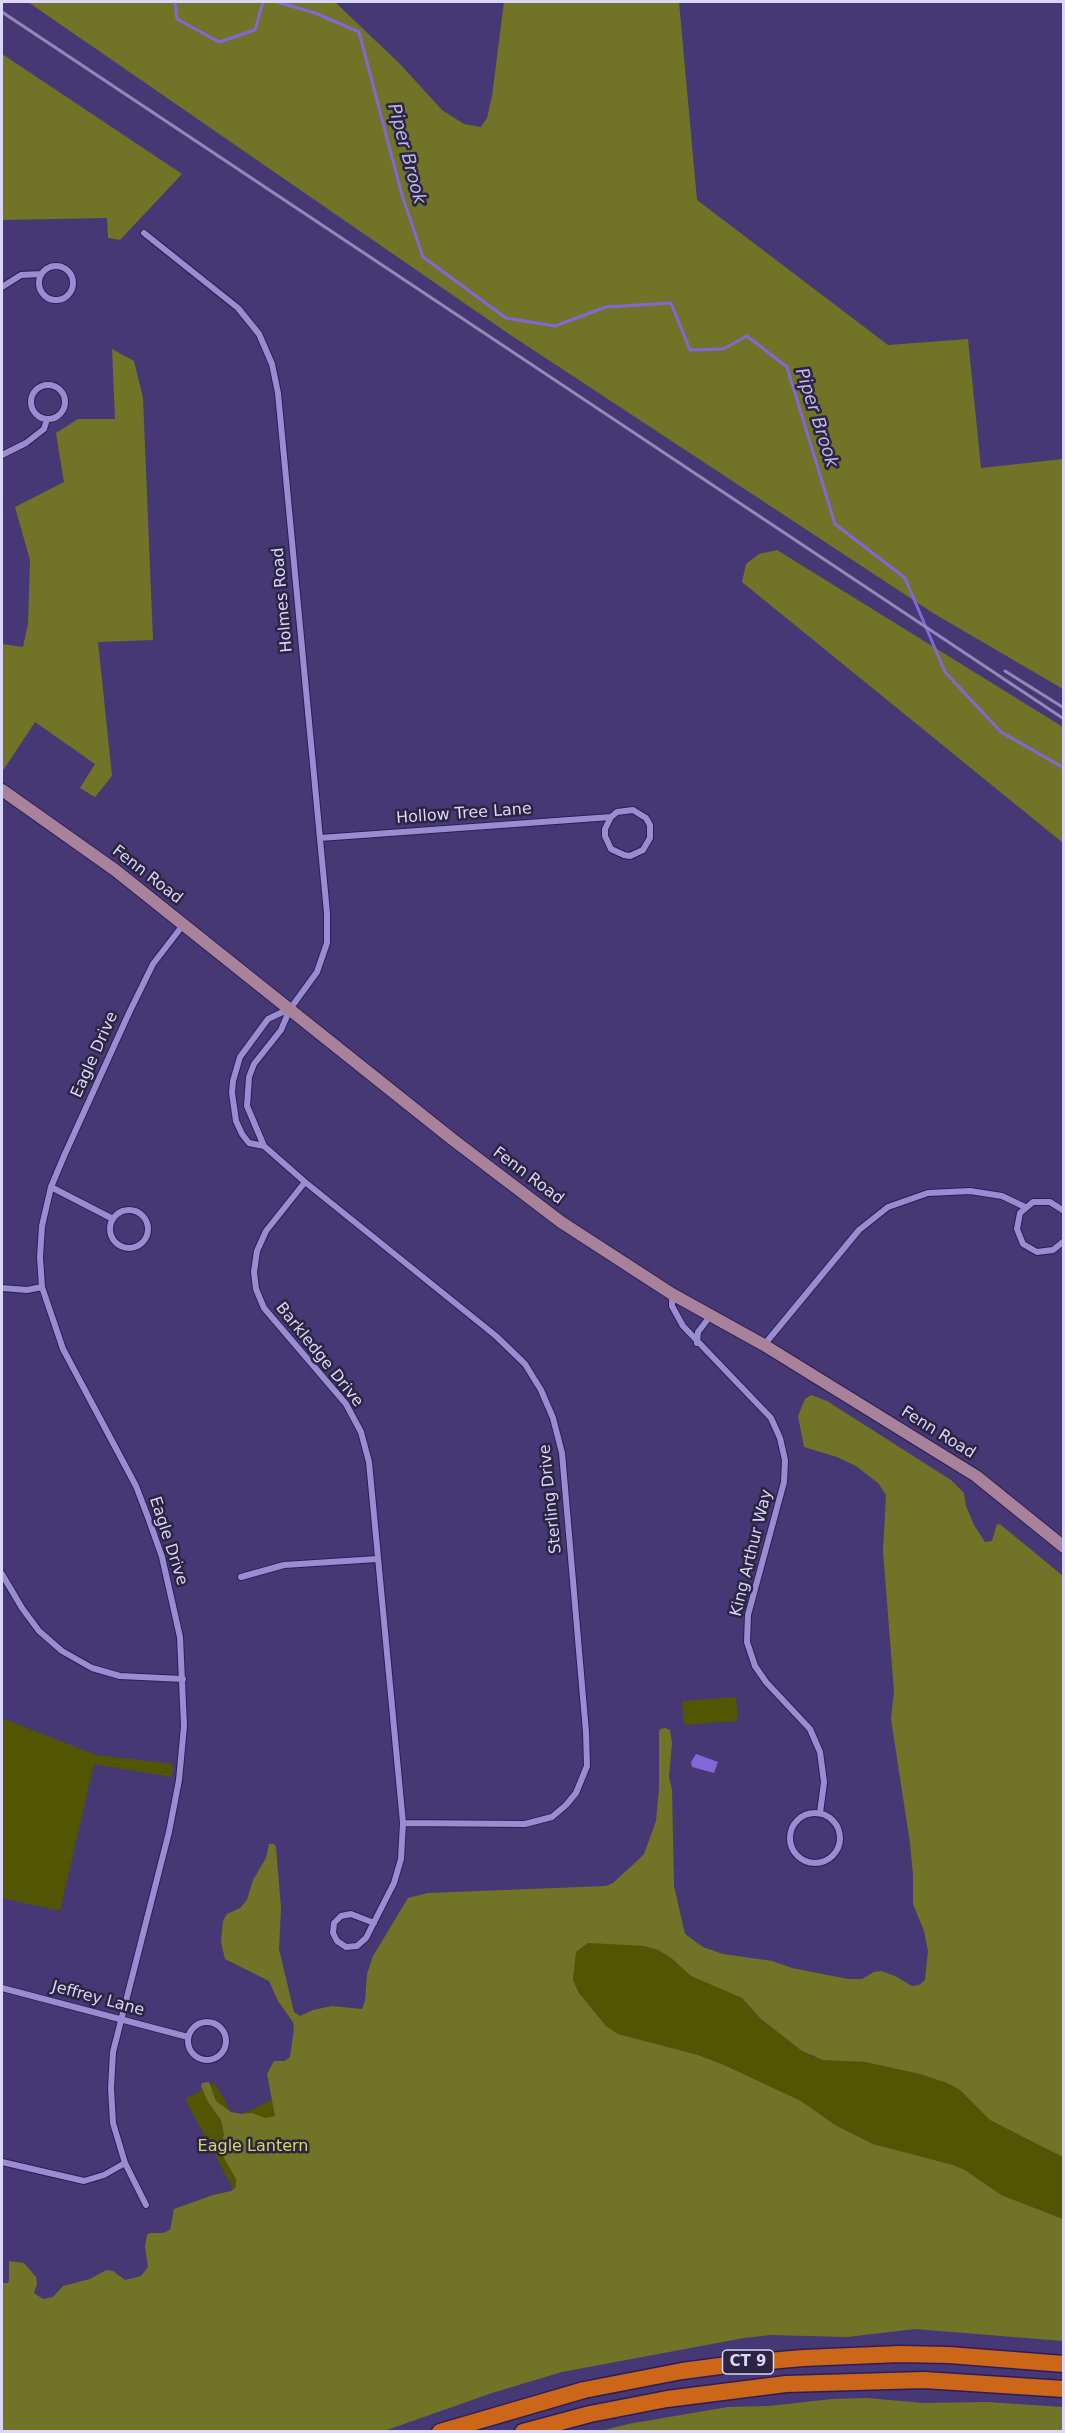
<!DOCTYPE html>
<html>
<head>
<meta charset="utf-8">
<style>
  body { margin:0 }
  #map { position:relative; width:1065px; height:2433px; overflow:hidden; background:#463874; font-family:"DejaVu Sans",sans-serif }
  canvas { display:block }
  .frame { position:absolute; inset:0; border:3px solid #dbd6fb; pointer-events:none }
</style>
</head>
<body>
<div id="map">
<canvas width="1065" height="2433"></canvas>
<div class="frame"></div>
</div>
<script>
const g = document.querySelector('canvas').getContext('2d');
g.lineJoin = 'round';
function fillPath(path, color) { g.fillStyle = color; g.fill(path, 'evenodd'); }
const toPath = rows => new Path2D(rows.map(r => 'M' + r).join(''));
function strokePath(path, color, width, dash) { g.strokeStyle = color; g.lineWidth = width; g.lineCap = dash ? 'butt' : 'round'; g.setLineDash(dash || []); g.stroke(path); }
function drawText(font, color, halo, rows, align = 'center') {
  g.font = font + ' "DejaVu Sans",sans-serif'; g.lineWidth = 5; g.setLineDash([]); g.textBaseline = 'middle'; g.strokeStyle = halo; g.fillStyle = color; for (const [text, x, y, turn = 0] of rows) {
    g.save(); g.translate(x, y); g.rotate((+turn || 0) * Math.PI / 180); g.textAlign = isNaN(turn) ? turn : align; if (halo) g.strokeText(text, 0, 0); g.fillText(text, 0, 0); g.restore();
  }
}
fillPath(toPath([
  [736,1697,738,1721,684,1725,682,1701],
  [2,1718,96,1755,173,1764,172,1777,94,1764,60,1911,2,1898],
  [588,1943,644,1946,658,1950,670,1957,691,1976,742,1998,761,2019,802,2051,814,2057,865,2062,920,2074,947,2083,960,2090,970,2100,1063,2157,1063,2219,1001,2195,965,2170,953,2165,873,2144,835,2125,801,2101,724,2065,698,2055,618,2034,606,2026,579,1993,573,1980,576,1952],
  [215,2083,234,2118,294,2089,237,2196,185,2099]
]), '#525502');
fillPath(toPath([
  [28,2,335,2,400,64,442,110,464,124,481,127,487,118,492,96,504,2,679,2,697,200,888,345,968,339,981,468,1063,459,1063,689,933,613,509,334],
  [2,54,182,174,120,240,108,238,107,218,2,220],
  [112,349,134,361,143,398,153,640,98,642,112,776,95,797,80,788,95,764,35,722,2,772,2,644,23,647,28,624,30,560,15,507,64,482,56,433,78,419,115,419],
  [777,550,1063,727,1063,843,742,582,746,564,759,554],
  [811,1395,827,1401,951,1480,964,1493,966,1506,974,1525,985,1542,992,1541,997,1524,1001,1525,1063,1576,1063,2157,990,2120,960,2090,947,2083,920,2074,865,2062,823,2060,802,2051,761,2019,742,1998,691,1976,670,1957,658,1950,644,1946,588,1943,576,1952,573,1980,579,1993,606,2026,618,2034,698,2055,724,2065,801,2101,835,2125,873,2144,953,2165,965,2170,1001,2195,1063,2219,1063,2341,915,2329,847,2337,770,2335,744,2338,562,2372,492,2393,384,2431,2,2431,2,2283,8,2283,9,2280,9,2261,24,2263,36,2277,37,2284,34,2293,43,2299,53,2297,63,2286,90,2279,106,2270,113,2271,125,2280,141,2276,148,2267,145,2246,147,2235,150,2233,163,2233,170,2230,174,2209,213,2195,231,2191,236,2187,236,2179,220,2151,224,2134,221,2120,208,2102,201,2086,202,2083,209,2082,216,2101,231,2112,241,2114,252,2113,265,2118,275,2116,267,2074,274,2061,285,2061,290,2057,294,2029,293,2022,278,2001,269,1981,225,1959,221,1942,223,1921,227,1914,240,1908,247,1900,253,1880,266,1858,269,1844,274,1844,276,1847,281,1908,279,1949,294,2012,300,2016,313,2010,332,2006,362,2009,365,2001,367,1974,373,1956,408,1898,428,1893,606,1886,613,1883,638,1860,644,1854,656,1821,659,1788,659,1732,660,1729,665,1728,670,1730,672,1743,669,1777,672,1790,674,1886,685,1934,703,1947,723,1954,772,1961,792,1968,848,1979,862,1979,874,1972,881,1971,895,1976,912,1986,919,1985,925,1980,928,1951,924,1931,913,1904,913,1876,910,1843,891,1719,894,1691,883,1551,886,1495,878,1483,856,1466,837,1457,804,1447,798,1416,805,1399],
  [867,2398,923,2403,987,2402,1063,2407,1063,2431,601,2431,628,2424,728,2407,769,2406,832,2399]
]), '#717426');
fillPath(toPath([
  [696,1754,718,1762,714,1773,692,1767,691,1762]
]), '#8267d8');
strokePath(toPath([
  [175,2,177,19,219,42,255,30,263,2],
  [277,2,315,13,359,32,402,195,423,257,506,318,555,326,606,307,671,303,690,350,723,349,747,336,787,367,835,524,905,578,945,672,1001,732,1064,768]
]), '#8267d8', 3);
const street = toPath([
  [144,233,238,308,259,334,272,364,278,393,327,913,327,943,317,972,290,1009,281,1030,254,1064,249,1077,247,1106,264,1146],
  '39 283a17 17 0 1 1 34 0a17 17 0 1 1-34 0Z',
  [2,287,21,275,41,274],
  '31 402a17 17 0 1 1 34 0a17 17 0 1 1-34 0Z',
  [2,455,26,443,44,429,47,419],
  [320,838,611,817,617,812,633,810,646,818,650,825,650,838,643,850,630,856,624,855,611,849,605,836,605,829,611,817],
  [289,1009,268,1019,240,1057,233,1081,232,1093,236,1121,242,1134,249,1143,264,1146,305,1182,496,1336,525,1364,541,1390,553,1418,562,1453,586,1732,587,1766,576,1793,566,1805,552,1817,525,1824,403,1823],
  [305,1182,266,1231,257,1251,254,1272,256,1289,264,1308,346,1404,361,1432,369,1462,403,1823,401,1859,394,1883,366,1938,357,1946,346,1947,337,1941,333,1933,334,1923,341,1916,351,1914,374,1923],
  [51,1187,113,1219],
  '110 1229a19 19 0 1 1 38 0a19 19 0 1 1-38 0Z',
  [1064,1211,1050,1202,1033,1202,1020,1213,1017,1229,1023,1244,1037,1252,1053,1250,1064,1241],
  [2,1288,27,1290,42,1287],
  [672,1294,672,1306,683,1326,771,1418,780,1438,785,1460,784,1482,748,1615,747,1642,755,1666,766,1682,810,1729,820,1752,824,1782,820,1813],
  [697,1343,698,1332,711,1315],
  [764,1345,859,1230,888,1207,928,1193,970,1191,1002,1196,1025,1207],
  [2,1574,22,1608,39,1631,62,1651,92,1668,120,1676,183,1679],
  [241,1577,284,1565,377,1559],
  '790 1838a25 25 0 1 1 50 0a25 25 0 1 1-50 0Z',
  [2,1988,188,2037],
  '188 2041a19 19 0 1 1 38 0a19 19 0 1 1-38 0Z',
  [2,2162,84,2181,104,2175,125,2163],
  [146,2205,125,2163,113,2123,111,2088,113,2052,169,1832,179,1780,184,1726,180,1637,162,1557,149,1520,136,1486,63,1349,42,1287,40,1257,42,1226,51,1187,64,1156,129,1013,153,964,183,925]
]);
const secondary = toPath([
  [2,790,115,870,452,1139,561,1222,672,1294,764,1345,976,1476,1064,1547]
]);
const highway = toPath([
  [440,2432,584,2390,682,2371,735,2364,803,2358,900,2354,949,2355,1064,2364],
  [523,2432,590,2414,667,2399,786,2384,924,2380,1064,2389]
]);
strokePath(street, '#2d1c56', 8);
strokePath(secondary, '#2d1c56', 14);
strokePath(highway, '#2d1c56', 19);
strokePath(street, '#998dd1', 6);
strokePath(secondary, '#a8829a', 12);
strokePath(highway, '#cc6719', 16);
strokePath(toPath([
  [2,12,1064,719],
  [1005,671,1064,708]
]), '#9389b9', 3);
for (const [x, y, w] of [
  [748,2362,51]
]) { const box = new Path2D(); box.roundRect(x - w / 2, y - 12, w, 24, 4.5); g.fillStyle = '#2b2541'; g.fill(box); strokePath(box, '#dbd6fb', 1.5); }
drawText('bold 15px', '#dbd6fb', null, [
  ["CT 9",748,2362]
]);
drawText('16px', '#dbd6fb', '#2b2541', [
  ["Holmes Road",283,600,-95],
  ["Hollow Tree Lane",464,814,-4],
  ["Fenn Road",147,875,38],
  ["Eagle Drive",95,1055,-66],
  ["Fenn Road",528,1176,37],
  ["Barkledge Drive",319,1355,51],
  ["Fenn Road",938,1433,32],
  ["Sterling Drive",551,1499,-96],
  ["Eagle Drive",168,1541,72],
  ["King Arthur Way",752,1553,-76],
  ["Jeffrey Lane",98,1999,15]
]);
drawText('16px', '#d5db53', '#2b2541', [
  ["Eagle Lantern",253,2147]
]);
drawText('italic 18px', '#beb5ed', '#2b2541', [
  ["Piper Brook",406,154,75],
  ["Piper Brook",816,418,72]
]);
</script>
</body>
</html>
